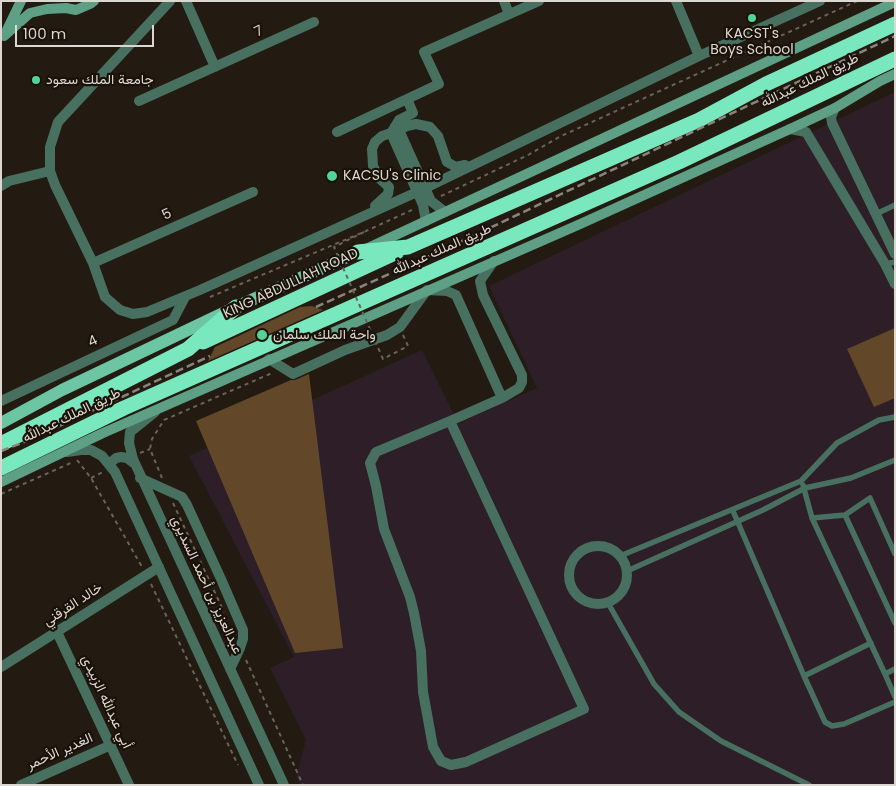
<!DOCTYPE html>
<html>
<head>
<meta charset="utf-8">
<style>
  body { margin:0 }
  #map { position:relative; width:896px; height:786px; overflow:hidden; background:#231b11; font-family:Poppins,sans-serif }
  canvas { display:block }
  .frame { position:absolute; inset:0; border:2px solid #ddd7d1; pointer-events:none }
  .scale { position:absolute; left:15px; top:25px; width:139px; height:22px; box-sizing:border-box; border:2px solid #ddd7d1; border-top:0; padding-left:6px; font-size:15px; line-height:18px; white-space:nowrap; color:#ddd7d1; -webkit-text-stroke:4px #1a1209; paint-order:stroke }
</style>
</head>
<body>
<div id="map">
<canvas width="896" height="786"></canvas>
<div class="frame"></div>
<div class="scale">100 m</div>
</div>
<script>
const g = document.querySelector('canvas').getContext('2d');
g.lineJoin = 'round';
function fillPath(path, color) { g.fillStyle = color; g.fill(path, 'evenodd'); }
const toPath = rows => new Path2D(rows.map(r => 'M' + r).join(''));
function strokePath(path, color, width, dash) { g.strokeStyle = color; g.lineWidth = width; g.lineCap = dash ? 'butt' : 'round'; g.setLineDash(dash || []); g.stroke(path); }
function drawText(font, color, halo, rows, align = 'center') {
  g.font = font + ' Poppins,Vazirmatn,sans-serif'; g.lineWidth = 4.5; g.setLineDash([]); g.textBaseline = 'middle'; g.strokeStyle = halo; g.fillStyle = color; for (const [text, x, y, turn = 0] of rows) {
    g.save(); g.translate(x, y); g.rotate((+turn || 0) * Math.PI / 180); g.textAlign = isNaN(turn) ? turn : align; if (halo) g.strokeText(text, 0, 0); g.fillText(text, 0, 0); g.restore();
  }
}
fillPath(toPath([
  [895,92,895,785,300,785,296,777,306,740,270,668,294,657,189,456,422,350,458,423,537,388,489,286]
]), '#2e1e27');
fillPath(toPath([
  [312,306,323,310,208,361,215,347,300,307],
  [895,328,895,398,874,407,847,349],
  [309,374,343,648,295,653,196,421,291,380,295,380]
]), '#624729');
strokePath(toPath([
  [441,196,528,155,559,137,857,1],
  [210,297,366,231,414,209],
  [403,335,408,346],
  [140,453,150,449],
  [77,460,91,478,142,567],
  [91,478,103,472],
  [162,478,150,449,152,439,164,420,272,373],
  [1,494,73,462],
  [173,503,224,612],
  [151,584,238,765],
  [246,660,303,785]
]), '#6a635a', 2, [4, 4]);
strokePath(toPath([
  [876,214,895,205],
  [885,264,895,262],
  [803,485,812,518,885,674,895,669],
  [733,511,804,676,871,643],
  [845,515,895,623],
  [812,518,845,515,870,498,895,554],
  [620,556,801,481,837,443,879,420,895,417],
  [627,571,763,510,805,488,851,478,895,460],
  [608,603,654,684,679,712,721,741,809,785],
  [885,674,895,697],
  [804,676,825,722,832,726,844,724,895,702]
]), '#477060', 5.5);
strokePath(toPath([
  [170,1,58,122,50,147,50,171,55,185,93,263,105,297,120,310,133,314,147,312,200,290,417,192,699,56,820,1],
  [186,1,215,67],
  [504,1,509,14],
  [676,1,699,56],
  [139,101,314,22],
  [835,108,831,117,832,123,895,254],
  [399,120,413,113,407,99],
  [790,129,806,132,885,264,895,284],
  [399,130,407,126,416,124,430,127,438,136,447,162,456,167,465,165],
  [337,132,439,84,424,52,539,1],
  [391,133,423,205,426,221],
  [1,186,9,181,50,171],
  [375,206,388,194,389,187,380,179,373,166,372,149,375,142,382,136,391,133,399,120,399,130,431,201,445,212],
  [93,263,253,192],
  [269,359,293,374,345,350,387,335,400,327,427,290,447,291,456,295,502,398],
  [1,401,173,320,185,297],
  [155,412,130,432,129,443,133,459,284,785],
  [450,421,584,709,466,762,451,765,441,761,433,747,423,692,421,651,414,613,410,597,384,529,376,486,370,463,376,452,450,421,502,398,519,388,522,382,522,375,483,295,480,281,494,261],
  [67,452,81,450,91,450,102,456,115,472,259,785],
  [109,464,116,458,121,457,127,458,135,464],
  [140,478,182,497,187,505,221,579,243,630,243,639,240,648,230,669],
  '569 575a29 29 0 1 1 58 0a29 29 0 1 1-58 0Z',
  [57,632,129,785],
  [1,667,159,567],
  [21,785,111,745]
]), '#477060', 10);
strokePath(toPath([
  [7,30,21,1],
  [4,36,30,13,47,9,66,8,76,10,90,4,94,1],
  [368,248,895,2],
  [1,482,103,433,578,225,790,129,835,108,880,81,895,74]
]), '#5da086', 10);
strokePath(toPath([
  [1,423,62,390,236,307,358,252]
]), '#6cc6a4', 12);
strokePath(toPath([
  [358,252,408,247,699,120,766,84,895,24],
  [203,342,397,252],
  [1,444,188,349,236,307],
  [1,468,124,408,679,162,895,59]
]), '#7ae8bf', 15);
strokePath(toPath([
  [316,307,460,242,895,36],
  [1,451,27,441,210,356]
]), '#8a847c', 2.5, [8, 4]);
strokePath(toPath([
  [364,232,334,247,383,359,408,346]
]), '#6a635a', 2, [4, 4]);
for (const [x, y, r, color] of [
  [752,18,5,"#52d397"],
  [36,80,5,"#52d397"],
  [332,176,6,"#52d397"],
  [262,335,6,"#52d397"]
]) { const dot = new Path2D(); dot.arc(x, y, r, 0, 2 * Math.PI); g.fillStyle = color; g.fill(dot); strokePath(dot, '#1a1209', 2); }
drawText('14px', '#ddd7d1', '#1a1209', [
  ["7",259,32,-25],
  ["طريق الملك عبدالله",810,81,-26],
  ["5",167,215,-24],
  ["طريق الملك عبدالله",442,250,-24],
  ["KING ABDULLAH ROAD",291,284,-25],
  ["4",93,342,-25],
  ["طريق الملك عبدالله",72,416,-26],
  ["عبدالعزيز بن أحمد السديري",206,585,65],
  ["خالد القرقني",73,605,-33],
  ["أبي عبدالله الزبيدي",106,702,65],
  ["الغدير الأحمر",60,752,-24]
]);
drawText('14px', '#ddd7d1', '#1a1209', [
  ["KACST's",752,34,"center"],
  ["Boys School",752,50,"center"],
  ["جامعة الملك سعود",46,80],
  ["KACSU's Clinic",343,176],
  ["واحة الملك سلمان",273,335]
], 'left');
</script>
</body>
</html>
